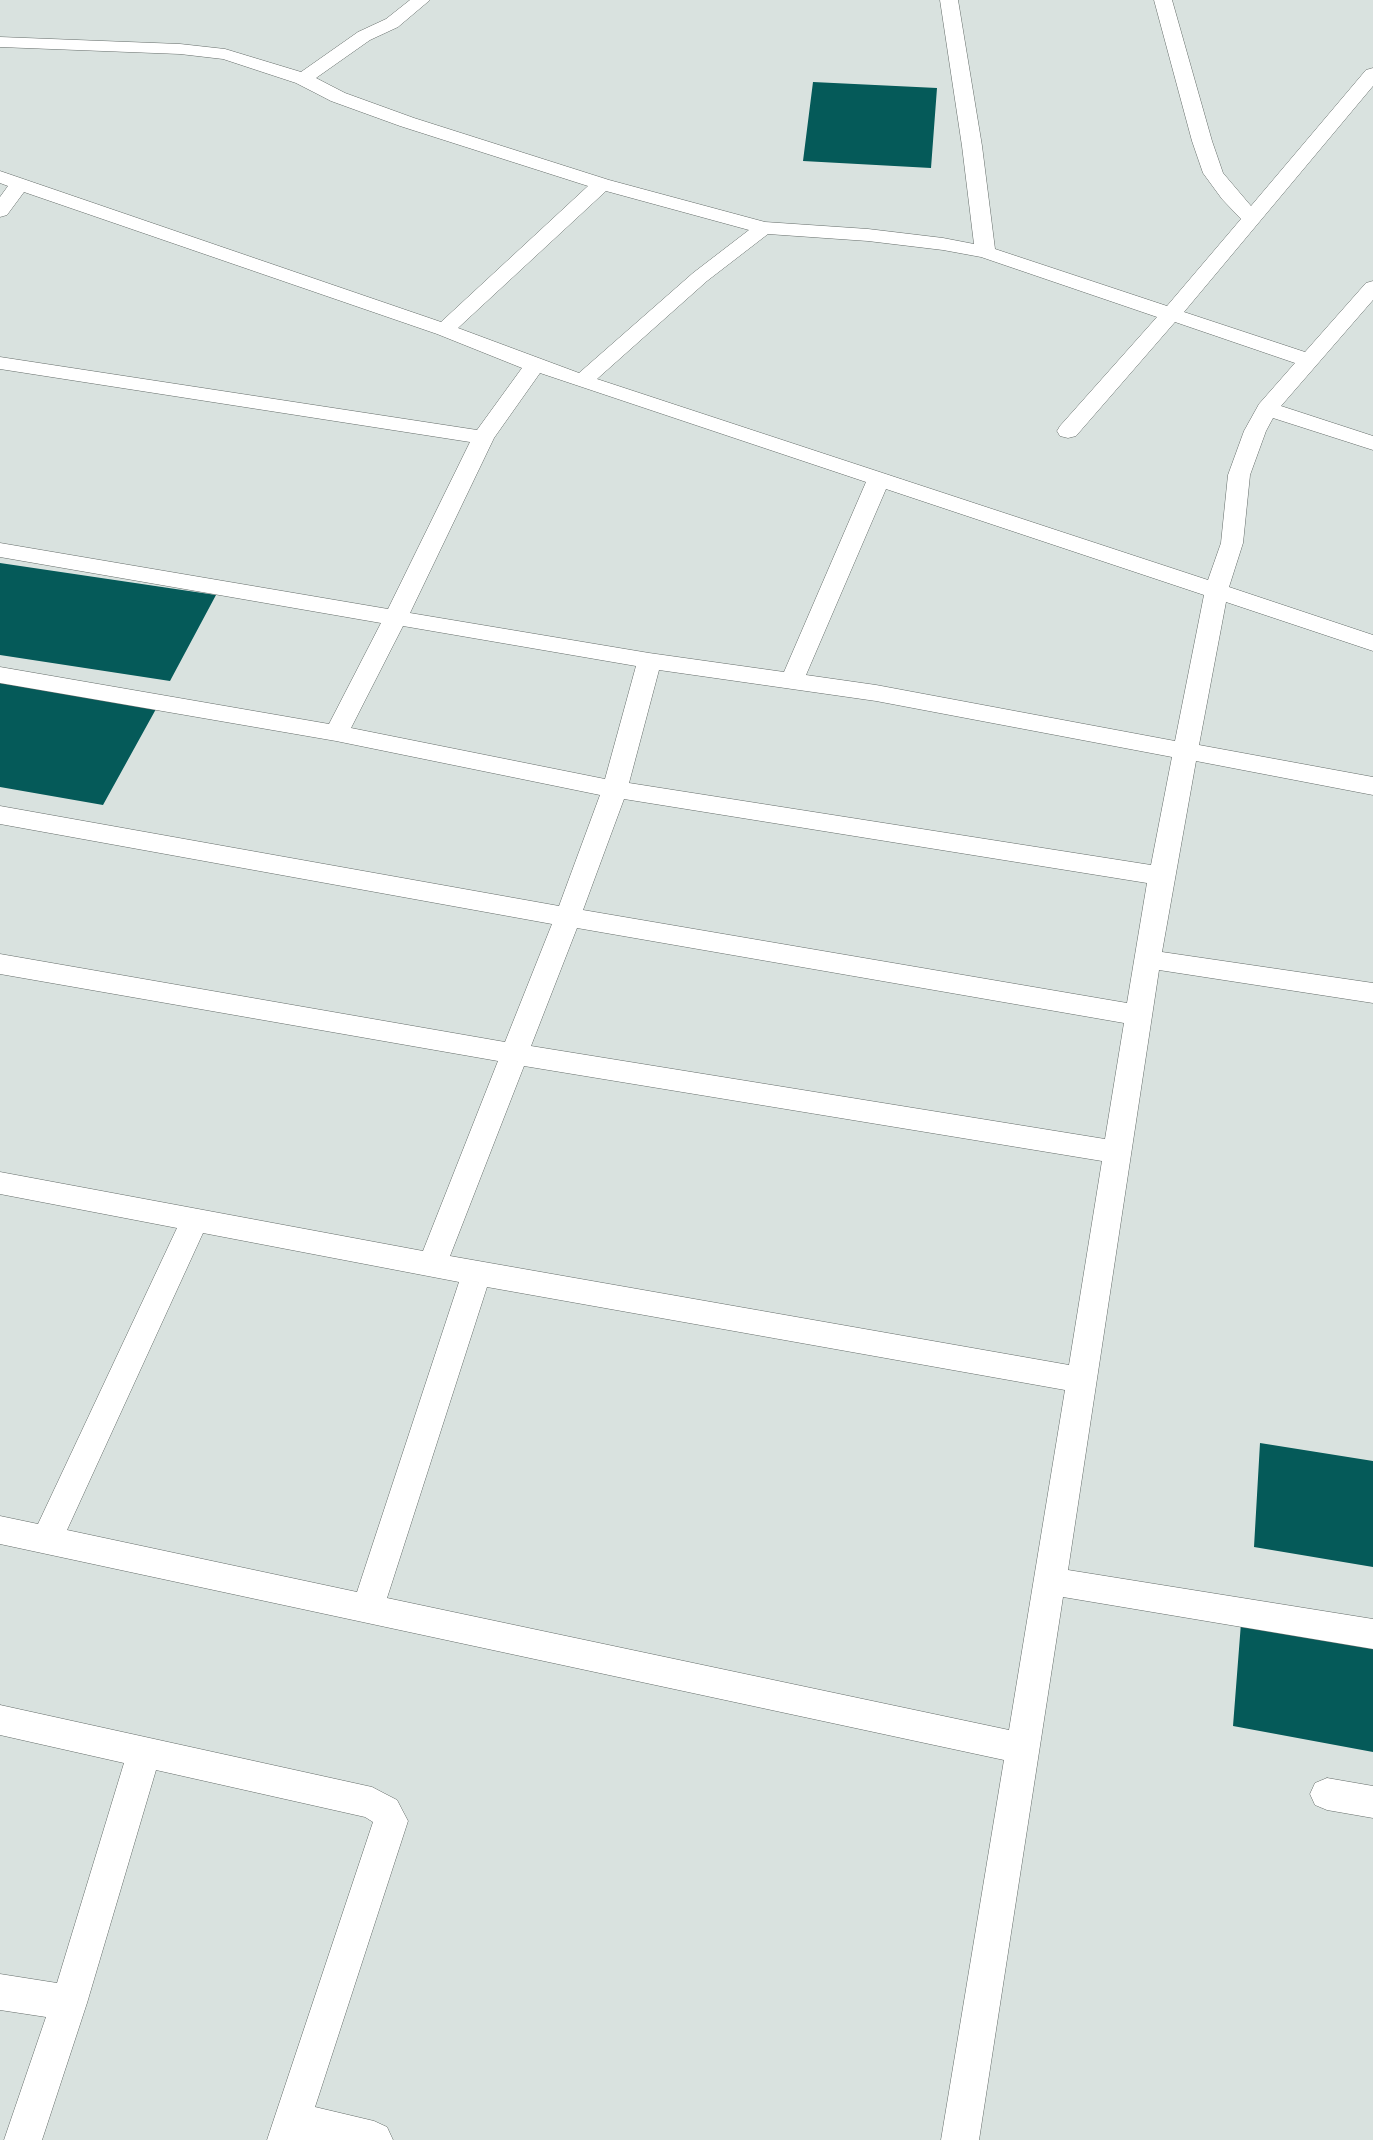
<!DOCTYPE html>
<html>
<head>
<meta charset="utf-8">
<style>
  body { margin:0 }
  canvas { display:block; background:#d9e2df }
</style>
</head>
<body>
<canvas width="1373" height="2140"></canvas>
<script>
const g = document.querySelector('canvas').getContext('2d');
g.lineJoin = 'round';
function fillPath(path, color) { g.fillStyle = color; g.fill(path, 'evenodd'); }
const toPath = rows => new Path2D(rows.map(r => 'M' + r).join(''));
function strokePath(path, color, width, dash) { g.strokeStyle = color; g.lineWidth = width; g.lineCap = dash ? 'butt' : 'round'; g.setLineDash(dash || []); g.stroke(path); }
fillPath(toPath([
  [813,82,937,88,931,168,803,161],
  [0,563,216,595,170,681,0,655],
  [0,683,156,709,103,805,0,787],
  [1260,1443,1373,1461,1373,1567,1254,1547],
  [1241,1623,1373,1646,1373,1752,1233,1726]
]), '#055a59');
const minor = toPath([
  [410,0,430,0,398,27,370,40,316,78,345,93,414,118,609,180,765,222,868,229,943,238,974,244,962,146,940,0,958,0,982,146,995,249,1167,306,1241,219,1222,199,1203,173,1192,141,1154,0,1172,0,1212,141,1223,173,1251,206,1366,70,1373,68,1373,86,1184,312,1305,352,1366,283,1373,281,1373,300,1281,406,1373,436,1373,450,1273,418,1266,431,1250,475,1243,543,1229,587,1373,635,1373,651,1226,602,1199,745,1373,777,1373,795,1196,761,1162,952,1373,983,1373,1003,1159,970,1068,1570,1373,1619,1373,1649,1063,1597,979,2140,941,2140,1004,1760,0,1544,0,1516,38,1524,177,1228,0,1194,0,1172,423,1251,498,1061,0,974,0,954,505,1042,552,924,0,824,0,806,559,906,600,795,336,741,0,683,0,667,329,724,381,623,0,557,0,543,388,609,470,442,0,369,0,357,477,430,522,368,437,334,24,192,7,215,0,217,0,197,8,186,0,183,0,171,441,322,588,186,400,126,331,101,296,83,223,59,180,54,0,47,0,37,180,44,225,49,301,72,358,32,386,19,410,0],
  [606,191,749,230,693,273,579,373,458,328,606,191],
  [768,234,868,241,943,250,981,257,1157,317,1060,426,1057,431,1060,436,1068,438,1076,436,1175,322,1295,363,1259,404,1244,431,1228,475,1221,543,1208,580,597,379,707,281,768,234],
  [540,373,866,482,784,672,649,653,410,613,494,438,540,373],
  [886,489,1204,595,1175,741,876,685,806,675,886,489],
  [403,626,636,666,605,779,351,728,403,626],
  [659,670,876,701,1172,757,1151,865,629,783,659,670],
  [624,799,1147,883,1127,1003,583,910,624,799],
  [577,928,1124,1023,1105,1139,531,1046,577,928],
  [524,1066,1102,1161,1069,1365,450,1256,524,1066],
  [203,1233,459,1282,357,1592,67,1530,203,1233],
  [487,1287,1065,1390,1009,1730,387,1598,487,1287],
  [0,1705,372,1787,397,1800,408,1821,315,2107,374,2121,387,2127,393,2140,267,2140,373,1822,365,1817,156,1770,87,2003,42,2140,4,2140,46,2017,0,2010,0,1974,57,1983,124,1763,0,1735,0,1705],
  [1327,1778,1373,1786,1373,1818,1327,1810,1315,1805,1310,1794,1315,1783,1327,1778]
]);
strokePath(minor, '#646c69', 1);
fillPath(minor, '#fff');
</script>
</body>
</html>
